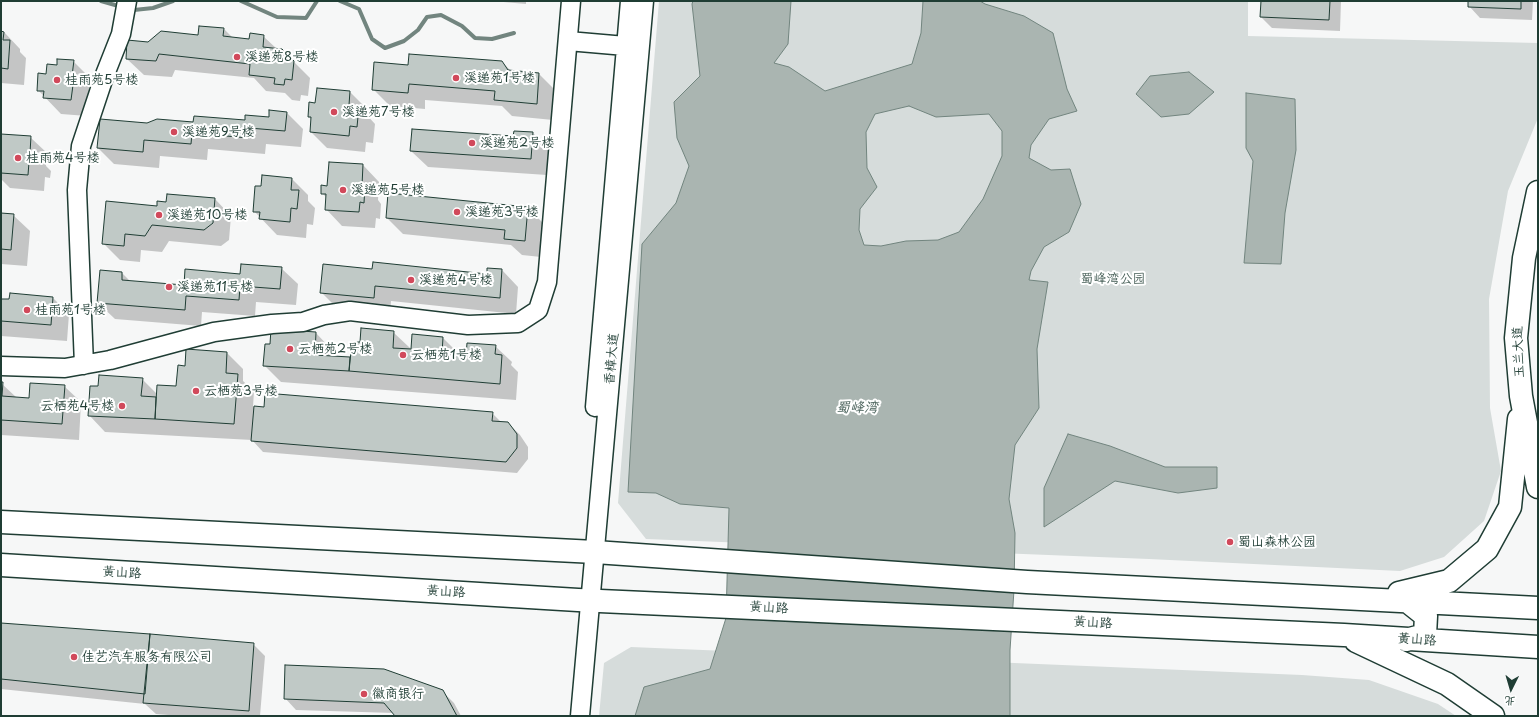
<!DOCTYPE html>
<html>
<head>
<meta charset="utf-8">
<style>
  body { margin:0 }
  #map { position:relative; width:1539px; height:717px; overflow:hidden; background:#f6f7f7; font-family:"Playpen Sans","LXGW WenKai TC",sans-serif }
  canvas { display:block }
  .frame { position:absolute; inset:0; border:2px solid #1f3d34; pointer-events:none }
  .north { position:absolute; left:1491px; top:669px; width:40px; height:40px; -webkit-text-stroke:3px #fff; paint-order:stroke; rotate:185deg; font-size:11px; font-weight:700; line-height:16px; text-align:center; color:#1f3d34 }
  .north::after { content:''; display:block; margin:auto; width:14px; height:18px; background:#1f3d34; clip-path:polygon(50% 0,100% 100%,50% 72%,0 100%) }
</style>
</head>
<body>
<div id="map">
<canvas width="1539" height="717"></canvas>
<div class="frame"></div>
<div class="north">北</div>
</div>
<script>
const g = document.querySelector('canvas').getContext('2d');
g.lineJoin = 'round';
function fillPath(path, color) { g.fillStyle = color; g.fill(path, 'evenodd'); }
const toPath = rows => new Path2D(rows.map(r => 'M' + r).join(''));
function strokePath(path, color, width, dash) { g.strokeStyle = color; g.lineWidth = width; g.lineCap = dash ? 'butt' : 'round'; g.setLineDash(dash || []); g.stroke(path); }
function drawText(font, color, halo, rows, align = 'center') {
  g.font = font + ' "Playpen Sans","LXGW WenKai TC",sans-serif'; g.lineWidth = 4; g.setLineDash([]); g.textBaseline = 'middle'; g.strokeStyle = halo; g.fillStyle = color; for (const [text, x, y, turn = 0] of rows) {
    g.save(); g.translate(x, y); g.rotate((+turn || 0) * Math.PI / 180); g.textAlign = isNaN(turn) ? turn : align; if (halo) g.strokeText(text, 0, 0); g.fillText(text, 0, 0); g.restore();
  }
}
fillPath(toPath([
  [659,1,1248,1,1248,36,1538,43,1538,118,1508,191,1489,299,1490,408,1501,471,1484,521,1444,557,1400,571,1149,559,646,539,618,503],
  [631,647,1302,675,1369,680,1438,704,1456,716,599,716,604,663]
]), '#d6dcdb');
const water = toPath([
  [693,1,791,1,788,44,774,63,789,67,825,91,912,64,921,33,923,1,980,1,985,4,1024,16,1053,33,1067,89,1077,111,1049,119,1031,145,1029,158,1051,170,1070,169,1081,204,1069,232,1044,247,1031,271,1029,280,1048,282,1037,349,1039,408,1015,445,1009,499,1015,533,1014,590,1010,650,1010,716,635,716,644,687,710,669,726,618,729,508,680,504,656,493,628,492,642,244,676,203,689,166,677,138,674,102,700,76,692,4,693,1],
  [909,106,936,117,989,114,1002,131,1002,156,983,199,959,232,938,240,906,241,881,246,864,245,859,230,860,209,877,187,867,168,866,132,875,114,909,106],
  [1189,72,1214,92,1189,114,1161,117,1136,94,1150,76,1189,72],
  [1246,93,1295,99,1296,150,1285,213,1281,264,1244,263,1253,161,1246,148,1246,93],
  [1068,434,1110,446,1165,467,1217,467,1217,488,1178,493,1115,481,1044,527,1044,488,1068,434]
]);
fillPath(water, '#aab5b1');
strokePath(water, '#72857f', 1);
fillPath(toPath([
  [492,1,526,1,526,4],
  [547,1,560,1,560,2],
  [1262,1,1341,1,1340,31,1272,28,1261,17],
  [1469,1,1533,1,1532,20,1480,18,1469,6],
  [224,29,233,38,250,40,263,36,277,49,282,50,310,78,308,96,301,95,300,101,292,100,285,93,266,91,254,78,175,70,172,77,144,75,127,59,149,43,199,36],
  [1,32,4,32,20,49,20,52,26,58,24,85,1,83],
  [73,61,89,77,89,89,94,94,87,116,61,114,38,90,47,75],
  [502,62,511,71,539,74,555,90,553,120,512,116,502,106,425,100,425,109,390,106,373,89,409,66],
  [350,92,366,108,366,114,375,124,373,143,366,142,365,152,327,148,311,132,312,120,309,117,316,104],
  [287,113,303,129,301,147,266,144,265,154,208,149,207,160,160,156,159,168,114,164,98,148,147,124,246,121,270,118],
  [533,133,549,149,547,175,428,167,411,151,514,137],
  [1,135,30,137,47,153,46,166,51,171,50,178,45,177,44,191,10,188,1,179],
  [330,163,363,165,379,182,378,200,381,204,380,219,376,218,375,228,342,226,326,209,327,198,322,193,328,187],
  [292,179,308,195,308,201,315,208,313,225,307,224,306,238,277,235,254,211,262,187],
  [389,194,528,208,544,224,541,257,522,255,511,245,403,234,387,218],
  [215,199,231,216,229,240,221,246,169,241,162,252,141,250,140,262,120,260,103,243,158,207],
  [1,214,13,215,30,231,27,266,1,264],
  [281,268,298,284,296,305,256,302,255,316,202,312,201,326,115,319,98,303,122,273,131,282,185,287],
  [488,269,502,270,518,287,516,314,391,301,390,314,338,309,321,292,373,270,488,275],
  [53,298,69,314,67,341,1,336,1,300],
  [393,332,410,348,410,350,412,350,413,336,443,338,459,354,459,357,467,357,495,346,512,362,511,365,518,372,516,400,281,382,264,365,271,345,316,333,332,350,332,357,351,358,361,343],
  [187,350,227,353,243,369,243,381,254,391,253,407,492,413,502,423,508,423,520,435,528,447,528,459,517,473,263,452,252,440,105,432,89,415,99,387,142,379,157,394,177,387,186,367],
  [1,383,17,398,30,399,64,386,81,402,79,440,1,435],
  [1,625,253,644,265,656,260,716,181,716,156,714,145,704,1,689],
  [442,691,454,703,461,716,397,716,394,713,296,710,285,698]
]), '#0003');
strokePath(toPath([
  [101,1,122,7],
  [241,1,277,17,306,18,317,1],
  [340,1,359,9,372,39,385,48,404,41,418,30,427,17,441,15,462,26,475,38,492,39,514,33],
  [130,9,134,10,153,8,173,1]
]), '#72857f', 4);
const building = toPath([
  [1261,1,1330,1,1329,20,1260,17,1261,1],
  [1468,1,1521,1,1521,9,1468,7,1468,1],
  [199,26,224,28,223,36,249,39,250,33,264,35,263,47,282,49,294,61,292,80,285,79,284,85,274,84,275,78,249,75,250,64,159,54,156,61,126,59,127,40,148,42,161,31,198,35,199,26],
  [1,31,4,32,3,40,10,40,8,69,1,68,1,31],
  [409,54,502,61,508,70,539,73,537,104,494,100,495,91,409,84,408,93,372,90,374,62,408,65,409,54],
  [57,59,74,60,72,76,78,76,77,85,73,85,71,100,43,98,44,91,37,91,38,73,46,74,47,64,57,65,57,59],
  [317,88,350,91,349,105,359,106,357,127,350,126,349,136,310,132,311,117,308,117,309,102,315,103,317,88],
  [269,110,287,112,285,131,249,128,249,138,192,133,191,144,144,140,143,152,97,148,100,119,147,123,157,119,193,122,194,116,245,120,245,115,269,117,269,110],
  [412,129,513,136,514,131,533,132,531,159,410,151,412,129],
  [1,134,31,136,30,153,35,154,34,162,29,162,28,175,1,173,1,134],
  [329,162,363,164,362,186,365,186,364,203,360,202,359,212,325,210,326,194,321,194,321,185,327,186,329,162],
  [262,175,292,178,291,190,299,190,297,209,291,208,290,222,259,219,260,212,253,212,255,186,261,186,262,175],
  [388,193,528,207,525,241,504,239,505,230,386,218,388,193],
  [167,194,215,198,213,223,204,230,152,225,145,236,125,234,124,246,102,244,106,201,157,206,157,201,166,202,167,194],
  [1,213,14,214,11,250,1,249,1,213],
  [373,262,487,274,487,268,502,269,500,298,375,286,374,298,320,293,323,264,372,269,373,262],
  [241,264,282,267,280,289,240,286,239,300,186,296,185,310,97,303,100,270,122,272,122,280,184,285,185,269,240,274,241,264],
  [10,293,53,297,51,325,1,321,1,299,9,299,10,293],
  [361,328,394,331,393,348,411,349,412,334,443,337,442,354,466,356,467,343,496,345,495,354,502,355,500,384,349,371,352,342,360,342,361,328],
  [271,329,316,332,315,355,350,357,349,371,263,366,265,344,270,344,271,329],
  [186,349,227,352,226,373,238,374,234,424,155,419,157,385,176,386,178,365,185,366,186,349],
  [99,375,143,378,141,396,156,397,155,419,88,416,90,386,98,386,99,375],
  [1,382,3,382,2,396,29,398,30,383,65,385,62,424,1,420,1,382],
  [265,393,493,412,492,421,508,422,517,434,517,448,506,462,251,441,254,406,264,407,265,393],
  [1,623,150,634,145,694,1,679,1,623],
  [150,634,254,643,249,711,143,703,150,634],
  [285,665,384,669,443,690,457,716,395,716,384,703,284,699,285,665]
]);
fillPath(building, '#c0c9c6');
strokePath(building, '#1f3d34', 1);
const minor = toPath([
  [568,41,637,47],
  [84,365,77,190,81,146,104,77,121,34,127,1],
  [1,366,65,368,110,360,214,332,272,324,303,322,324,315,350,311,468,325,518,323,538,310,547,282,571,1],
  [595,407,630,1],
  [580,716,644,1]
]);
const major = toPath([
  [1538,192,1524,258,1516,338,1521,396,1538,487],
  [1,522,595,552,1027,582,1538,608],
  [1,565,578,600,1344,635,1538,647],
  [1399,593,1449,581,1487,549,1510,507,1519,419],
  [1406,640,1425,635,1426,616,1407,601],
  [1356,641,1447,684,1493,716]
]);
strokePath(minor, '#1f3d34', 21);
strokePath(major, '#1f3d34', 25);
strokePath(minor, '#fff', 18);
strokePath(major, '#fff', 22);
for (const [x, y, r, color] of [
  [237,57,4,"#d1495b"],
  [456,78,4,"#d1495b"],
  [57,80,4,"#d1495b"],
  [334,112,4,"#d1495b"],
  [174,132,4,"#d1495b"],
  [472,143,4,"#d1495b"],
  [18,158,4,"#d1495b"],
  [343,190,4,"#d1495b"],
  [457,212,4,"#d1495b"],
  [159,215,4,"#d1495b"],
  [411,280,4,"#d1495b"],
  [169,287,4,"#d1495b"],
  [27,310,4,"#d1495b"],
  [290,349,4,"#d1495b"],
  [403,355,4,"#d1495b"],
  [196,391,4,"#d1495b"],
  [122,406,4,"#d1495b"],
  [1230,542,4,"#d1495b"],
  [74,657,4,"#d1495b"],
  [364,694,4,"#d1495b"]
]) { const dot = new Path2D(); dot.arc(x, y, r, 0, 2 * Math.PI); g.fillStyle = color; g.fill(dot); strokePath(dot, '#fff', 1.5); }
drawText('13px', '#1f3d34', '#fff', [
  ["溪递苑8号楼",245,57],
  ["溪递苑1号楼",464,78],
  ["桂雨苑5号楼",65,80],
  ["溪递苑7号楼",342,112],
  ["溪递苑9号楼",182,132],
  ["溪递苑2号楼",480,143],
  ["桂雨苑4号楼",26,158],
  ["溪递苑5号楼",351,190],
  ["溪递苑3号楼",465,212],
  ["溪递苑10号楼",167,215],
  ["溪递苑4号楼",419,280],
  ["溪递苑11号楼",177,287],
  ["桂雨苑1号楼",35,310],
  ["云栖苑2号楼",298,349],
  ["云栖苑1号楼",411,355],
  ["云栖苑3号楼",204,391],
  ["云栖苑4号楼",114,406,"right"],
  ["蜀山森林公园",1238,542],
  ["佳艺汽车服务有限公司",82,657],
  ["徽商银行",372,694]
], 'left');
drawText('13px', '#445d55', '#fff', [
  ["蜀峰湾公园",1113,279]
]);
drawText('13px', '#1f3d34', '#fff', [
  ["玉兰大道",1519,352,-92],
  ["香樟大道",612,359,-85],
  ["黄山路",122,573,3],
  ["黄山路",446,592,3],
  ["黄山路",769,608,3],
  ["黄山路",1093,623,3],
  ["黄山路",1417,640,4]
]);
drawText('italic 14px', '#49615a', '#fff', [
  ["蜀峰湾",857,408]
]);
</script>
</body>
</html>
